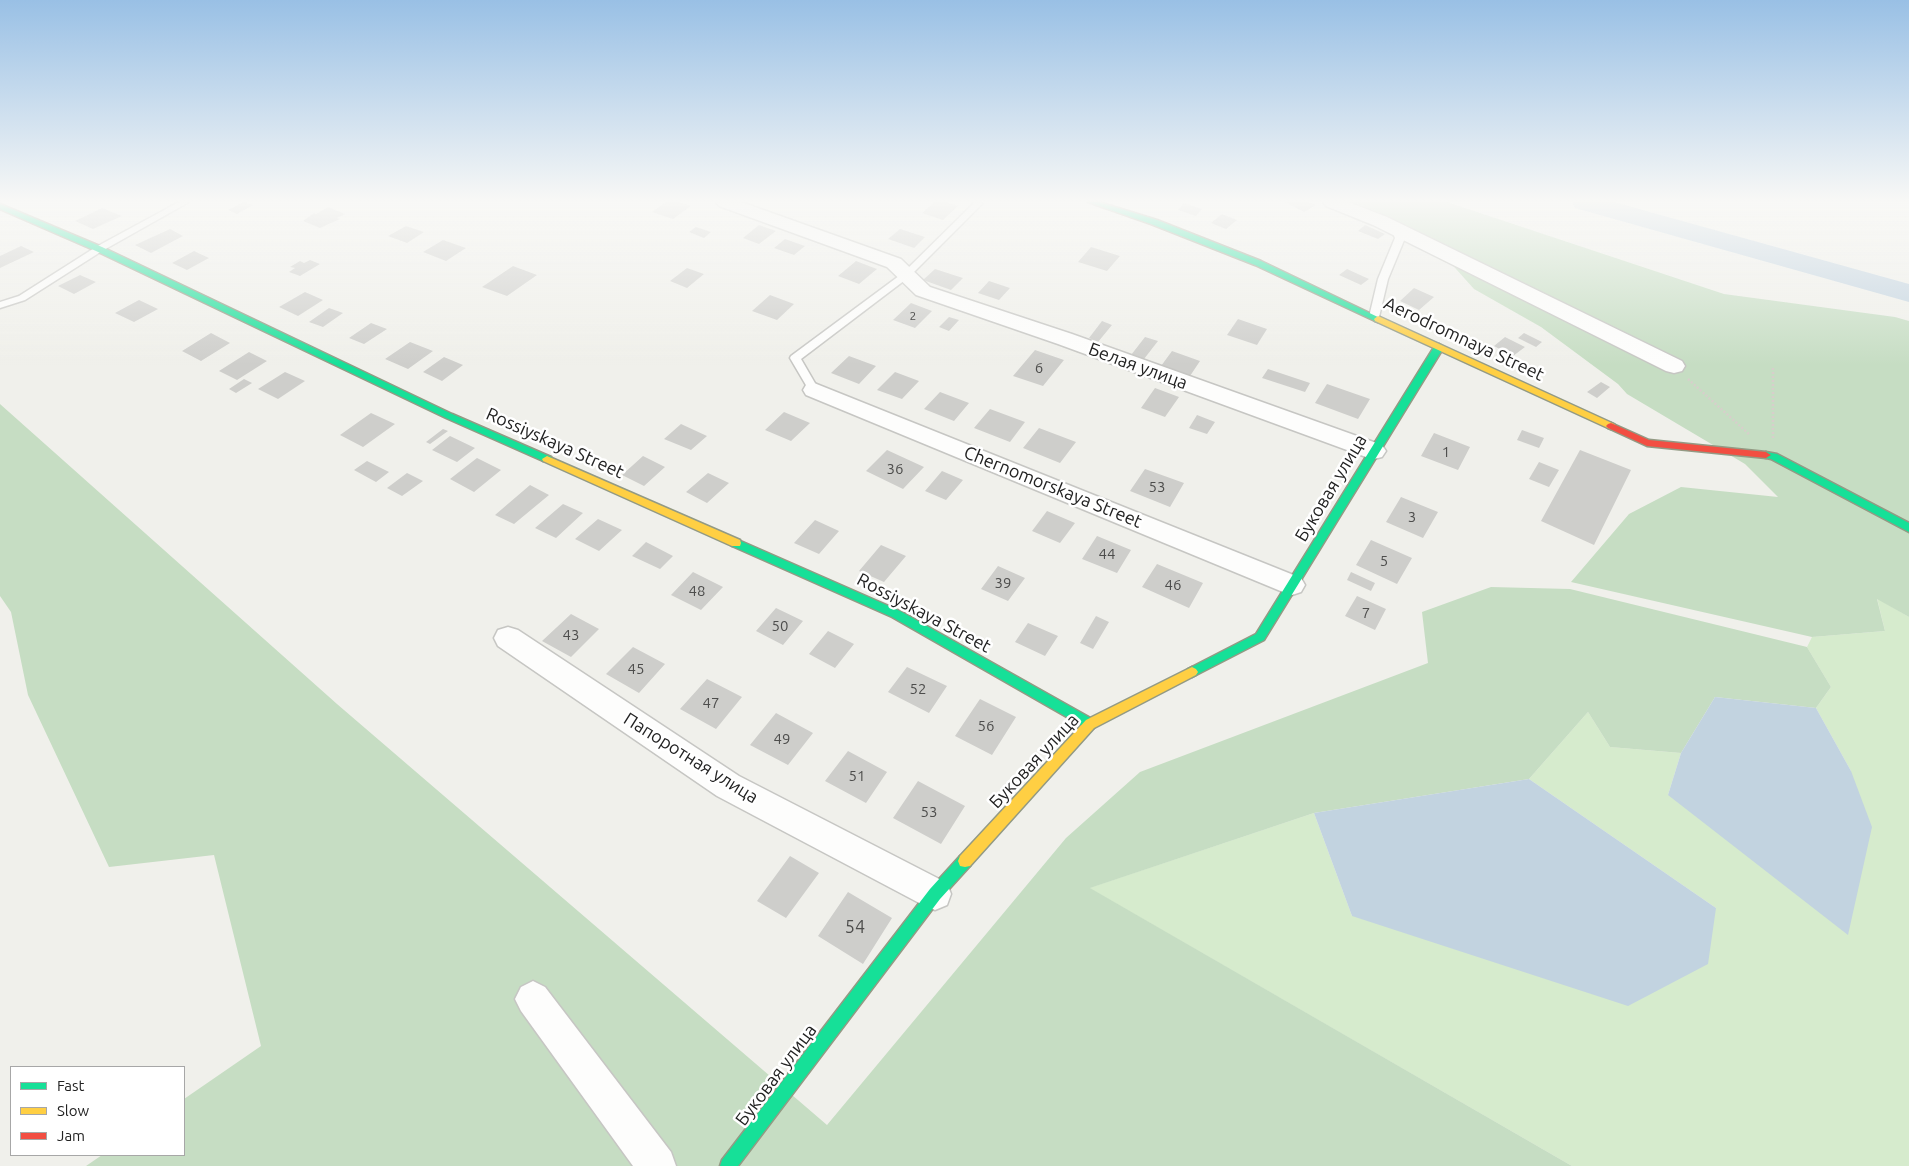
<!DOCTYPE html>
<html>
<head>
<meta charset="utf-8">
<style>
  body { margin:0 }
  #map { position:relative; width:1909px; height:1166px; overflow:hidden; background:#f0f0eb; font-family:Ubuntu,sans-serif }
  canvas { display:block }
  .legend { position:absolute; left:10px; top:1066px; width:175px; height:90px; box-sizing:border-box; background:#fff; border:1px solid #a7a7a7; margin:0; padding:6px 9px; list-style:none; font-size:15px; color:#222 }
  .legend li { display:flex; align-items:center; gap:10px; height:25px }
  .legend b { width:25px; border:1px solid #a7a7a7 }
</style>
</head>
<body>
<div id="map">
<canvas width="1909" height="1166"></canvas>
<ul class="legend">
<li><b style="height:6px;background:#16e098"></b>Fast</li>
<li><b style="height:6px;background:#ffcf43"></b>Slow</li>
<li><b style="height:6px;background:#f24e42"></b>Jam</li>
</ul>
</div>
<script>
const g = document.querySelector('canvas').getContext('2d');
g.lineJoin = 'round';
function fillPath(path, color) { g.fillStyle = color; g.fill(path, 'evenodd'); }
const toPath = rows => new Path2D(rows.map(r => 'M' + r).join(''));
function strokePath(path, color, width, dash) { g.strokeStyle = color; g.lineWidth = width; g.lineCap = dash ? 'butt' : 'round'; g.setLineDash(dash || []); g.stroke(path); }
function drawText(font, color, halo, rows, align = 'center') {
  g.font = font + ' Ubuntu,sans-serif'; g.lineWidth = 5; g.setLineDash([]); g.textBaseline = 'middle'; g.strokeStyle = halo; g.fillStyle = color; for (const [text, x, y, turn = 0] of rows) {
    g.save(); g.translate(x, y); g.rotate((+turn || 0) * Math.PI / 180); g.textAlign = isNaN(turn) ? turn : align; if (halo) g.strokeText(text, 0, 0); g.fillText(text, 0, 0); g.restore();
  }
}
fillPath(toPath([
  [1877,598,1909,617,1909,1166,1572,1166,1089,888,1314,813,1352,916,1716,908,1529,779,1588,712,1610,747,1681,753,1668,795,1851,771,1816,708,1831,687,1807,647,1812,637,1885,631]
]), '#d6ebcd');
fillPath(toPath([
  [1353,202,1447,202,1724,294,1895,317,1909,321,1909,617,1877,599,1885,631,1812,637,1571,582,1629,514,1681,487,1778,497,1745,464,1627,394,1618,384,1541,327,1474,289,1429,239,1380,213],
  [0,404,337,704,827,1125,1066,838,1140,772,1428,663,1422,612,1491,587,1570,589,1807,647,1831,687,1816,708,1715,697,1681,753,1610,747,1588,712,1529,779,1314,813,1090,888,1572,1166,86,1166,102,1155,184,1155,184,1099,261,1046,214,855,109,867,28,695,11,612,0,596]
]), '#c6ddc3');
fillPath(toPath([
  [1715,697,1816,708,1851,771,1872,827,1848,935,1668,795,1681,753],
  [1529,779,1716,908,1708,964,1628,1006,1352,916,1314,813]
]), '#c2d3e0');
fillPath(toPath([
  [1572,202,1614,202,1909,284,1909,302,1575,208,1572,202]
]), '#c2d3e0');
fillPath(toPath([
  [244,202,253,205,237,214,228,210],
  [666,202,677,202,691,206,673,219,652,212],
  [934,202,945,202,958,206,943,220,922,213],
  [1285,202,1309,202,1316,205,1304,212],
  [1184,203,1202,209,1196,216,1178,210],
  [328,207,345,214,337,218,340,219,320,228,303,221,314,213,316,214],
  [102,208,122,216,93,229,75,221],
  [1222,214,1237,220,1226,229,1211,223],
  [759,225,776,231,759,244,743,238],
  [1365,225,1385,234,1378,239,1358,231],
  [406,226,424,232,407,243,388,236],
  [696,227,711,232,704,238,689,232],
  [170,229,183,236,151,253,135,245],
  [900,229,925,237,914,248,888,239],
  [785,239,805,246,794,255,774,248],
  [443,240,466,248,446,261,423,252],
  [21,246,34,252,0,268,0,256],
  [1091,247,1120,256,1107,271,1078,262],
  [194,251,209,258,187,270,172,263],
  [310,260,320,264,300,276,289,272,295,268,290,267,300,261,304,263],
  [856,261,877,269,859,284,838,276],
  [513,266,537,275,507,296,482,287],
  [687,268,704,274,687,288,670,281],
  [935,269,963,278,951,290,923,280],
  [1347,269,1369,279,1361,285,1339,275],
  [80,275,96,282,74,294,58,286],
  [989,281,1010,288,999,300,978,293],
  [1414,288,1434,297,1419,310,1400,301],
  [305,292,323,300,298,316,279,307],
  [770,295,794,304,777,320,752,311],
  [139,300,158,309,134,322,115,313],
  [911,303,932,311,915,328,893,320],
  [329,308,343,313,323,327,309,322],
  [949,317,959,320,949,331,939,327],
  [1238,319,1267,329,1257,345,1227,335],
  [1102,321,1112,325,1098,342,1089,338],
  [371,323,387,329,364,344,349,338],
  [211,333,230,343,201,361,182,351],
  [1524,333,1542,342,1536,347,1518,338],
  [1145,337,1158,341,1144,359,1131,355],
  [1505,337,1525,347,1513,356,1494,346],
  [410,342,433,351,408,369,385,359],
  [1035,350,1064,360,1043,386,1013,376],
  [1172,351,1200,361,1190,376,1161,366],
  [249,352,267,361,237,380,219,371],
  [849,356,876,366,859,384,831,373],
  [444,357,463,365,442,381,423,372],
  [1268,369,1310,383,1305,392,1262,378],
  [285,372,305,381,278,399,258,389],
  [895,372,919,381,902,399,877,390],
  [244,379,252,383,236,393,229,389],
  [1601,382,1610,387,1597,398,1587,392],
  [1327,384,1370,399,1358,419,1315,403],
  [1155,388,1179,397,1165,417,1141,408],
  [940,392,969,403,954,421,924,409],
  [990,409,1025,422,1010,442,974,428],
  [784,412,810,423,791,441,765,430],
  [371,413,395,424,363,447,340,435],
  [1197,415,1215,422,1207,434,1189,428],
  [681,424,707,436,691,450,664,439],
  [1039,428,1076,442,1060,463,1023,448],
  [443,429,448,431,430,444,426,442],
  [1522,430,1544,438,1539,448,1517,440],
  [1434,433,1470,447,1458,470,1421,456],
  [450,436,475,448,457,462,432,450],
  [887,450,924,467,903,489,866,471],
  [1580,450,1631,470,1594,545,1541,521],
  [643,456,665,467,644,486,622,475],
  [477,458,501,470,474,492,450,479],
  [367,461,389,472,376,482,354,470],
  [1539,462,1559,470,1549,487,1529,479],
  [1145,469,1184,483,1170,507,1130,491],
  [942,471,963,480,946,500,925,491],
  [407,473,423,481,402,496,387,488],
  [708,473,729,483,707,503,686,492],
  [530,485,549,495,514,524,495,515],
  [1401,497,1438,512,1423,538,1386,522],
  [563,504,583,513,556,538,535,528],
  [1047,511,1075,523,1060,543,1032,531],
  [598,519,622,530,599,551,575,539],
  [815,520,839,531,819,554,794,543],
  [1097,536,1131,550,1117,573,1082,559],
  [1371,540,1412,558,1397,584,1356,565],
  [646,542,673,556,660,569,632,556],
  [881,545,906,556,884,582,859,571],
  [1157,564,1203,583,1189,608,1142,587],
  [998,566,1025,578,1008,601,981,589],
  [693,572,723,587,701,610,671,595],
  [1351,572,1375,583,1371,591,1347,580],
  [1357,596,1386,609,1375,630,1345,616],
  [776,608,803,621,783,645,756,631],
  [571,614,599,629,571,657,542,641],
  [1096,616,1109,622,1093,649,1080,643],
  [1028,623,1058,636,1045,656,1015,642],
  [828,631,854,644,835,668,809,654],
  [633,647,665,664,639,693,606,674],
  [907,667,947,686,929,713,888,692],
  [707,679,742,697,716,729,680,709],
  [980,699,1016,717,992,755,955,736],
  [776,713,813,733,788,765,750,745],
  [848,751,887,772,866,803,825,781],
  [918,781,965,806,941,844,893,818],
  [790,856,819,873,786,918,757,901],
  [848,892,892,918,863,964,818,936]
]), '#cececb');
const lane = toPath([
  [179,202,189,202,102,251,25,300,0,308,0,302,19,296,96,247,179,202],
  [973,202,981,202,982,204,909,277,801,359,819,390,814,393,810,392,790,358,791,356,903,273,973,204,973,202],
  [1395,226,1398,227,1405,238,1388,279,1379,317,1374,320,1369,317,1378,279,1395,238,1391,229,1395,226]
]);
const street = toPath([
  [716,202,741,202,901,259,930,287,1072,334,1382,445,1386,451,1382,457,1374,459,1366,457,1058,344,916,295,887,267,719,206,716,202],
  [1323,202,1348,202,1387,217,1682,361,1685,366,1682,371,1674,373,1666,371,1373,225,1326,206,1323,202],
  [814,383,1301,578,1305,585,1301,592,1292,595,1283,592,806,395,803,390,806,385,814,383],
  [508,627,518,630,739,776,947,883,951,894,947,905,935,910,923,905,717,796,498,646,494,638,498,630,508,627],
  [533,981,545,987,671,1152,676,1166,633,1166,521,1011,515,999,521,987,533,981]
]);
const fast = toPath([
  [1088,202,1099,202,1157,220,1261,261,1382,319,1378,322,1375,321,1255,265,1151,224,1088,202],
  [0,204,102,247,452,414,551,457,552,459,551,461,543,461,446,418,96,251,0,209,0,204],
  [1439,344,1444,347,1264,640,1196,675,1192,677,1188,675,1186,672,1188,669,1256,634,1434,347,1439,344],
  [1766,452,1777,454,1909,523,1909,532,1771,459,1762,457,1761,455,1766,452],
  [736,539,900,611,1094,720,1096,724,1094,728,1090,729,1086,728,892,617,732,546,731,543,736,539],
  [965,855,970,856,972,861,970,866,940,899,738,1166,720,1166,722,1160,930,889,960,856,965,855]
]);
const slow = toPath([
  [1378,316,1614,424,1616,426,1611,429,1608,428,1375,321,1374,319,1378,316],
  [547,456,740,540,741,543,740,546,732,546,543,461,542,459,547,456],
  [1192,667,1196,669,1198,672,1196,675,1094,728,970,866,965,867,960,866,958,861,960,856,1086,720,1192,667]
]);
const jam = toPath([
  [1611,423,1649,440,1766,452,1771,455,1766,458,1647,446,1608,428,1606,426,1608,424,1611,423]
]);
strokePath(lane, '#c6c6c3', 3);
strokePath(street, '#c6c6c3', 3);
strokePath(fast, '#939a84', 3);
strokePath(slow, '#939a84', 3);
strokePath(jam, '#939a84', 3);
strokePath(toPath([
  [1773,368,1773,438],
  [1688,379,1750,435]
]), '#d7cfcb', 2.5, [2, 2]);
fillPath(lane, '#fdfdfc');
fillPath(street, '#fdfdfc');
fillPath(fast, '#16e098');
fillPath(slow, '#ffcf43');
fillPath(jam, '#f24e42');
const sky = g.createLinearGradient(0, 0, 0, 365);
sky.addColorStop(0, '#99c0e5');
sky.addColorStop(0.55, '#f8f8f6');
sky.addColorStop(1, '#f8f8f600');
g.fillStyle = sky;
g.fillRect(0, 0, 1909, 365);
drawText('12px', '#4d4d4c', null, [
  ["2",913,316]
]);
drawText('15px', '#4d4d4c', null, [
  ["6",1039,368],
  ["1",1446,452],
  ["36",895,469],
  ["53",1157,487],
  ["3",1412,517],
  ["44",1107,554],
  ["5",1384,561],
  ["39",1003,583],
  ["46",1173,585],
  ["48",697,591],
  ["7",1366,613],
  ["50",780,626],
  ["43",571,635],
  ["45",636,669],
  ["52",918,689],
  ["47",711,703],
  ["56",986,726],
  ["49",782,739],
  ["51",857,776],
  ["53",929,812]
]);
drawText('18px', '#222', '#fff', [
  ["Aerodromnaya Street",1464,339,25],
  ["Белая улица",1138,366,20],
  ["Rossiyskaya Street",555,443,24],
  ["Chernomorskaya Street",1053,487,22],
  ["Буковая улица",1331,488,-59],
  ["Rossiyskaya Street",924,613,28],
  ["Папоротная улица",691,758,32],
  ["Буковая улица",1034,761,-47],
  ["Буковая улица",776,1075,-53]
]);
drawText('18px', '#4d4d4c', null, [
  ["54",855,927]
]);
</script>
</body>
</html>
